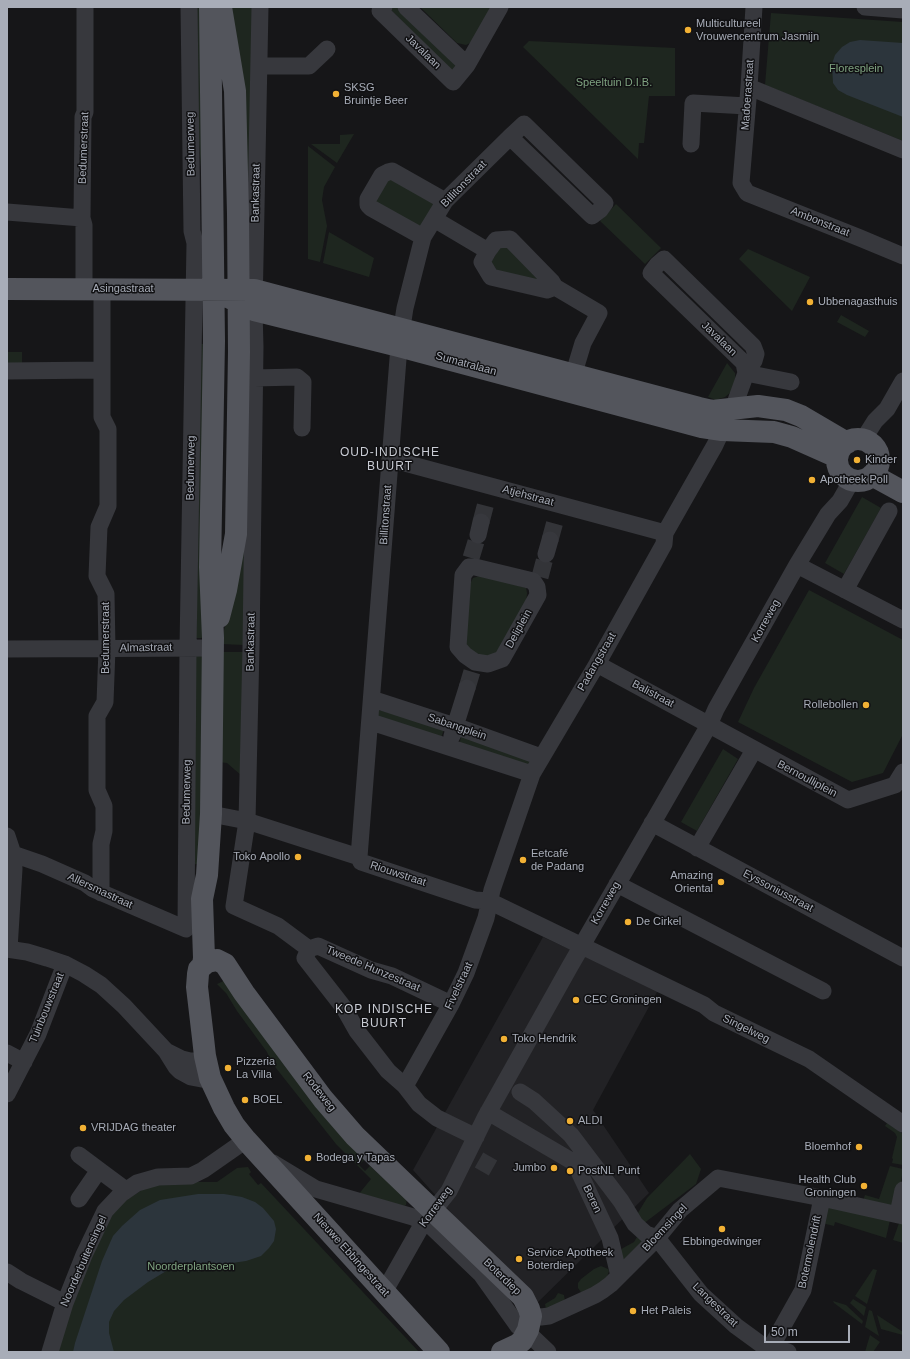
<!DOCTYPE html>
<html>
<head>
<meta charset="utf-8">
<style>
  body { margin:0 }
  #map { position:relative; width:910px; height:1359px; overflow:hidden; background:#161618; font-family:Arial,sans-serif }
  canvas { display:block }
  .frame { position:absolute; inset:0; border:8px solid #a8adb8; pointer-events:none }
  .scale { position:absolute; left:764px; top:1325px; width:86px; height:18px; box-sizing:border-box; border:2px solid #a8adb8; border-top:0; padding-left:5px; font-size:12px; line-height:14px; white-space:nowrap; color:#a8adb8; -webkit-text-stroke:3px #111113; paint-order:stroke }
</style>
</head>
<body>
<div id="map">
<canvas width="910" height="1359"></canvas>
<div class="frame"></div>
<div class="scale">50 m</div>
</div>
<script>
const g = document.querySelector('canvas').getContext('2d');
g.lineJoin = 'round';
function fillPath(path, color) { g.fillStyle = color; g.fill(path, 'evenodd'); }
const toPath = rows => new Path2D(rows.map(r => 'M' + r).join(''));
function strokePath(path, color, width, dash) { g.strokeStyle = color; g.lineWidth = width; g.lineCap = dash ? 'butt' : 'round'; g.setLineDash(dash || []); g.stroke(path); }
function drawText(font, color, halo, rows, align = 'center') {
  g.font = font + ' Arial,sans-serif'; g.lineWidth = 3; g.setLineDash([]); g.textBaseline = 'middle'; g.strokeStyle = halo; g.fillStyle = color; for (const [text, x, y, turn = 0] of rows) {
    g.save(); g.translate(x, y); g.rotate((+turn || 0) * Math.PI / 180); g.textAlign = isNaN(turn) ? turn : align; if (halo) g.strokeText(text, 0, 0); g.fillText(text, 0, 0); g.restore();
  }
}
fillPath(toPath([
  [543,937,658,990,593,1110,649,1193,534,1306,413,1170]
]), '#222225');
fillPath(toPath([
  [196,7,206,7,204,205,198,130],
  [225,7,254,7,250,252,246,152,246,107,239,77],
  [390,7,399,7,457,64,453,73,389,8],
  [420,7,491,7,472,42,466,45,457,43],
  [771,13,903,22,903,141,765,85],
  [529,41,675,48,675,96,649,96,644,143,639,143,638,159,523,47],
  [354,134,337,163,311,144,340,144,340,135],
  [308,146,335,167,324,187,322,200,327,226,320,262,308,259],
  [393,176,437,203,424,228,375,207,373,198,385,177],
  [616,204,661,248,645,264,600,221],
  [329,232,374,258,369,277,323,263],
  [500,247,515,249,546,282,498,275,490,264],
  [748,249,810,277,792,311,739,259],
  [841,315,869,331,865,337,837,322],
  [199,344,209,344,206,638,196,638],
  [7,352,22,352,22,364,7,364],
  [727,363,735,373,736,385,731,392,725,397,716,400,708,397],
  [244,455,244,645,221,644,240,557],
  [862,497,881,508,844,574,825,563],
  [482,575,526,588,527,593,526,604,494,658,470,654,464,639,469,586,473,578],
  [809,590,903,640,903,734,883,773,852,782,738,722,754,688],
  [220,652,244,652,242,776,227,763,218,762],
  [195,656,206,656,200,863,193,865],
  [378,710,445,726,440,741,378,718],
  [463,732,530,755,530,767,458,747],
  [723,749,738,759,697,831,681,822],
  [230,978,366,1162,364,1160,359,1165,365,1171,370,1166,407,1199,406,1205,404,1206,358,1195,371,1179,336,1144,272,1063,267,1052,237,1011,226,993,217,984],
  [887,1123,903,1134,903,1165,892,1163,893,1159,892,1158,897,1137,895,1133,885,1126],
  [690,1154,701,1169,696,1184,643,1224,636,1216,647,1198],
  [890,1166,903,1169,900,1189,891,1207,863,1201,865,1195,879,1199],
  [248,1167,251,1172,249,1174,258,1185,261,1183,419,1352,57,1352,70,1304,105,1224,119,1205,148,1186,190,1182,217,1182,237,1168],
  [827,1205,890,1220,886,1238,835,1222,834,1226,822,1223],
  [899,1223,903,1224,903,1243,893,1240],
  [637,1237,645,1239,628,1261,622,1259,619,1252,623,1248,634,1242],
  [601,1266,608,1269,609,1271,606,1280,583,1295,578,1288,578,1283,581,1279,594,1269],
  [873,1269,877,1270,867,1304,855,1296],
  [558,1293,564,1295,565,1302,546,1309,545,1304,555,1298],
  [853,1299,866,1307,864,1316,850,1303],
  [833,1301,846,1305,863,1321,862,1324,834,1303],
  [869,1310,872,1311,879,1336,865,1327],
  [877,1315,903,1332,903,1335,881,1329],
  [870,1335,880,1342,873,1352,865,1352]
]), '#1e261f');
fillPath(toPath([
  [860,40,903,43,903,117,847,95,838,90,833,83,832,64,835,55,842,47,850,42],
  [198,1194,224,1194,242,1197,255,1202,263,1208,274,1221,276,1229,274,1241,269,1248,261,1256,246,1261,218,1265,180,1264,173,1267,148,1282,124,1300,114,1311,109,1322,109,1333,114,1352,73,1352,75,1343,102,1261,113,1236,122,1226,140,1210,160,1200]
]), '#2c353c');
strokePath(toPath([
  [481,522,487,499],
  [550,540,556,518],
  [471,558,478,535],
  [540,577,546,554],
  [467,688,473,668],
  [479,1160,493,1168]
]), '#333438', 17, [17, 8]);
strokePath(toPath([
  [260,7,254,310,255,347,251,647,247,821,234,906,278,926,309,949],
  [384,7,380,11,453,82,467,65,406,7],
  [754,7,749,87,741,183,747,193,860,238,903,256],
  [865,7,903,10],
  [467,65,500,7],
  [259,66,309,66,327,49],
  [749,87,903,150],
  [524,124,605,203,600,210,592,216,510,137,524,124],
  [691,144,693,103,747,106],
  [7,212,82,218],
  [434,219,488,251,496,240,510,239,552,282,555,287,599,313,583,343,570,386],
  [423,237,371,208,368,205,368,199,382,175,388,172,392,171,445,201],
  [488,251,482,262,491,277,547,290,555,287],
  [664,259,753,346,756,354,754,361,744,363,651,273,657,265,664,259],
  [84,289,84,225,82,218,83,117,85,112,85,7],
  [7,371,101,370],
  [746,373,791,382],
  [254,378,297,377,303,382,302,428],
  [733,409,746,373,744,363],
  [863,440,875,421,887,409,903,381],
  [390,459,665,533],
  [478,535,481,522],
  [546,554,550,540],
  [797,565,903,620],
  [469,567,475,567,533,581,537,587,538,595,502,659,488,664,475,662,465,655,458,647,463,575,469,567],
  [845,590,889,511],
  [7,649,213,648],
  [597,664,848,800,895,785,903,772],
  [372,699,455,726,541,757],
  [371,722,532,774],
  [452,736,467,688],
  [211,814,247,821,359,857,361,862,475,900,489,901,704,1005,714,1013,809,1059,903,1124],
  [652,823,903,958],
  [7,836,13,854,14,869,9,949],
  [697,848,754,750],
  [13,854,42,864,85,883,93,889,186,929,188,647,195,243,192,231,189,7],
  [359,857,399,346,405,308,423,237,445,201,510,137],
  [617,884,823,991],
  [101,893,101,844,104,831,104,806,97,790,97,716,105,702,107,649,106,594,97,576,99,527,108,506,108,429,102,417,102,289],
  [7,949,27,952,47,958,65,964,84,974,101,985,124,1006,166,1051,176,1067,180,1071,191,1077,212,1081],
  [309,949,305,958,344,1008,357,1031,388,1071,405,1086,419,1104,437,1118,476,1137],
  [309,949,318,946,371,970,392,976,451,1004],
  [166,1051,182,1059,190,1061,206,1061],
  [7,1053,24,1062],
  [405,1086,451,1004,466,973,486,918,492,890,532,774,597,664,664,544,665,533,715,445,722,430],
  [520,1092,534,1101,571,1135,621,1201,635,1224,646,1234,657,1238,701,1294,736,1326,762,1345,788,1352],
  [7,1094,38,1034,65,964],
  [488,1112,575,1163,610,1238,619,1276],
  [79,1155,99,1170],
  [273,1163,316,1189,413,1217,432,1227,481,1274,518,1326,527,1332,548,1352],
  [79,1199,99,1170,126,1190],
  [898,1214,903,1190],
  [7,1272,21,1281,65,1303],
  [384,1292,422,1225,449,1191,485,1118,569,968,709,725,716,709,797,565,828,514,840,501,852,480],
  [531,1316,541,1317,549,1316,595,1295,603,1290,611,1284,657,1238,680,1210,718,1178,822,1198,903,1216],
  [771,1347,803,1290,822,1198],
  [50,1352,65,1303,84,1255,105,1211,121,1194,137,1183,158,1177,191,1176,203,1170,246,1140]
]), '#37383d', 17);
strokePath(toPath([
  [7,289,254,290,699,408,712,411,758,406,786,410,801,416,847,443],
  [218,292,254,310,399,346,702,427,722,430,774,432,792,437,837,457],
  '837 460a21 21 0 1 1 42 0a21 21 0 1 1-42 0Z',
  [872,475,903,492],
  [219,617,226,590,236,534,239,352,238,214,235,91,221,7],
  [203,965,204,958,202,899,207,875,211,814,213,638,210,567,214,341,210,7],
  [439,1352,246,1140,234,1125,224,1108,210,1078,205,1056,203,1038,197,987,198,974,199,969,207,962,217,960,225,964,244,993,323,1099,355,1136,523,1297,529,1309,531,1316,528,1330,522,1341,517,1345,502,1352]
]), '#53555c', 22);
for (const [x, y, r, color] of [
  [688,30,4,"#f2b134"],
  [336,94,4,"#f2b134"],
  [810,302,4,"#f2b134"],
  [857,460,4,"#f2b134"],
  [812,480,4,"#f2b134"],
  [866,705,4,"#f2b134"],
  [298,857,4,"#f2b134"],
  [523,860,4,"#f2b134"],
  [721,882,4,"#f2b134"],
  [628,922,4,"#f2b134"],
  [576,1000,4,"#f2b134"],
  [504,1039,4,"#f2b134"],
  [228,1068,4,"#f2b134"],
  [245,1100,4,"#f2b134"],
  [570,1121,4,"#f2b134"],
  [83,1128,4,"#f2b134"],
  [859,1147,4,"#f2b134"],
  [308,1158,4,"#f2b134"],
  [554,1168,4,"#f2b134"],
  [570,1171,4,"#f2b134"],
  [864,1186,4,"#f2b134"],
  [722,1229,4,"#f2b134"],
  [519,1259,4,"#f2b134"],
  [633,1311,4,"#f2b134"]
]) { const dot = new Path2D(); dot.arc(x, y, r, 0, 2 * Math.PI); g.fillStyle = color; g.fill(dot); strokePath(dot, '#111113', 1.5); }
drawText('11px', '#a8adb8', '#111113', [
  ["Multicultureel",696,24],
  ["Vrouwencentrum Jasmijn",696,37],
  ["SKSG",344,88],
  ["Bruintje Beer",344,101],
  ["Ubbenagasthuis",818,302],
  ["Kinder",865,460],
  ["Apotheek Poll",820,480],
  ["Rollebollen",858,705,"right"],
  ["Eetcafé",531,854],
  ["de Padang",531,867],
  ["Toko Apollo",290,857,"right"],
  ["Amazing",713,876,"right"],
  ["Oriental",713,889,"right"],
  ["De Cirkel",636,922],
  ["CEC Groningen",584,1000],
  ["Toko Hendrik",512,1039],
  ["Pizzeria",236,1062],
  ["La Villa",236,1075],
  ["BOEL",253,1100],
  ["ALDI",578,1121],
  ["VRIJDAG theater",91,1128],
  ["Bloemhof",851,1147,"right"],
  ["Bodega y Tapas",316,1158],
  ["Jumbo",546,1168,"right"],
  ["PostNL Punt",578,1171],
  ["Health Club",856,1180,"right"],
  ["Groningen",856,1193,"right"],
  ["Ebbingedwinger",722,1242,"center"],
  ["Service Apotheek",527,1253],
  ["Boterdiep",527,1266],
  ["Het Paleis",641,1311]
], 'left');
drawText('11px', '#a8adb8', '#111113', [
  ["Javalaan",423,52,44],
  ["Madoerastraat",748,95,-86],
  ["Bedumerweg",191,144,-91],
  ["Bedumerstraat",84,148,-88],
  ["Billitonstraat",464,184,-46],
  ["Bankastraat",256,193,-89],
  ["Ambonstraat",820,222,22],
  ["Asingastraat",123,289],
  ["Javalaan",719,339,44],
  ["Sumatralaan",466,364,15],
  ["Bedumerweg",191,468,-89],
  ["Atjehstraat",528,496,15],
  ["Billitonstraat",386,515,-86],
  ["Korreweg",766,621,-61],
  ["Deliplein",519,629,-61],
  ["Bedumerstraat",106,638,-90],
  ["Bankastraat",251,642,-89],
  ["Almastraat",146,648,-1],
  ["Padangstraat",597,662,-60],
  ["Balistraat",653,694,28],
  ["Sabangplein",457,727,19],
  ["Bernoulliplein",807,779,28],
  ["Bedumerweg",187,792,-89],
  ["Riouwstraat",398,874,18],
  ["Allersmastraat",100,891,25],
  ["Eyssoniusstraat",778,891,28],
  ["Korreweg",606,903,-60],
  ["Tweede Hunzestraat",373,969,23],
  ["Fivelstraat",459,986,-65],
  ["Tuinbouwstraat",47,1008,-68],
  ["Singelweg",746,1029,26],
  ["Rodeweg",319,1092,52],
  ["Beren",592,1199,65],
  ["Korreweg",436,1207,-54],
  ["Bloemsingel",665,1228,-47],
  ["Botermolendrift",810,1252,-78],
  ["Nieuwe Ebbingestraat",351,1255,48],
  ["Noorderbuitensingel",84,1261,-66],
  ["Boterdiep",502,1277,44],
  ["Langestraat",715,1305,44]
]);
drawText('11px', '#7fa381', '#111113', [
  ["Floresplein",856,69],
  ["Speeltuin D.I.B.",614,83],
  ["Noorderplantsoen",191,1267]
]);
g.letterSpacing = '1px';
drawText('12px', '#c9ccd4', '#111113', [
  ["OUD-INDISCHE",390,453],
  ["BUURT",390,467],
  ["KOP INDISCHE",384,1010],
  ["BUURT",384,1024]
]);
g.letterSpacing = '0px';
</script>
</body>
</html>
